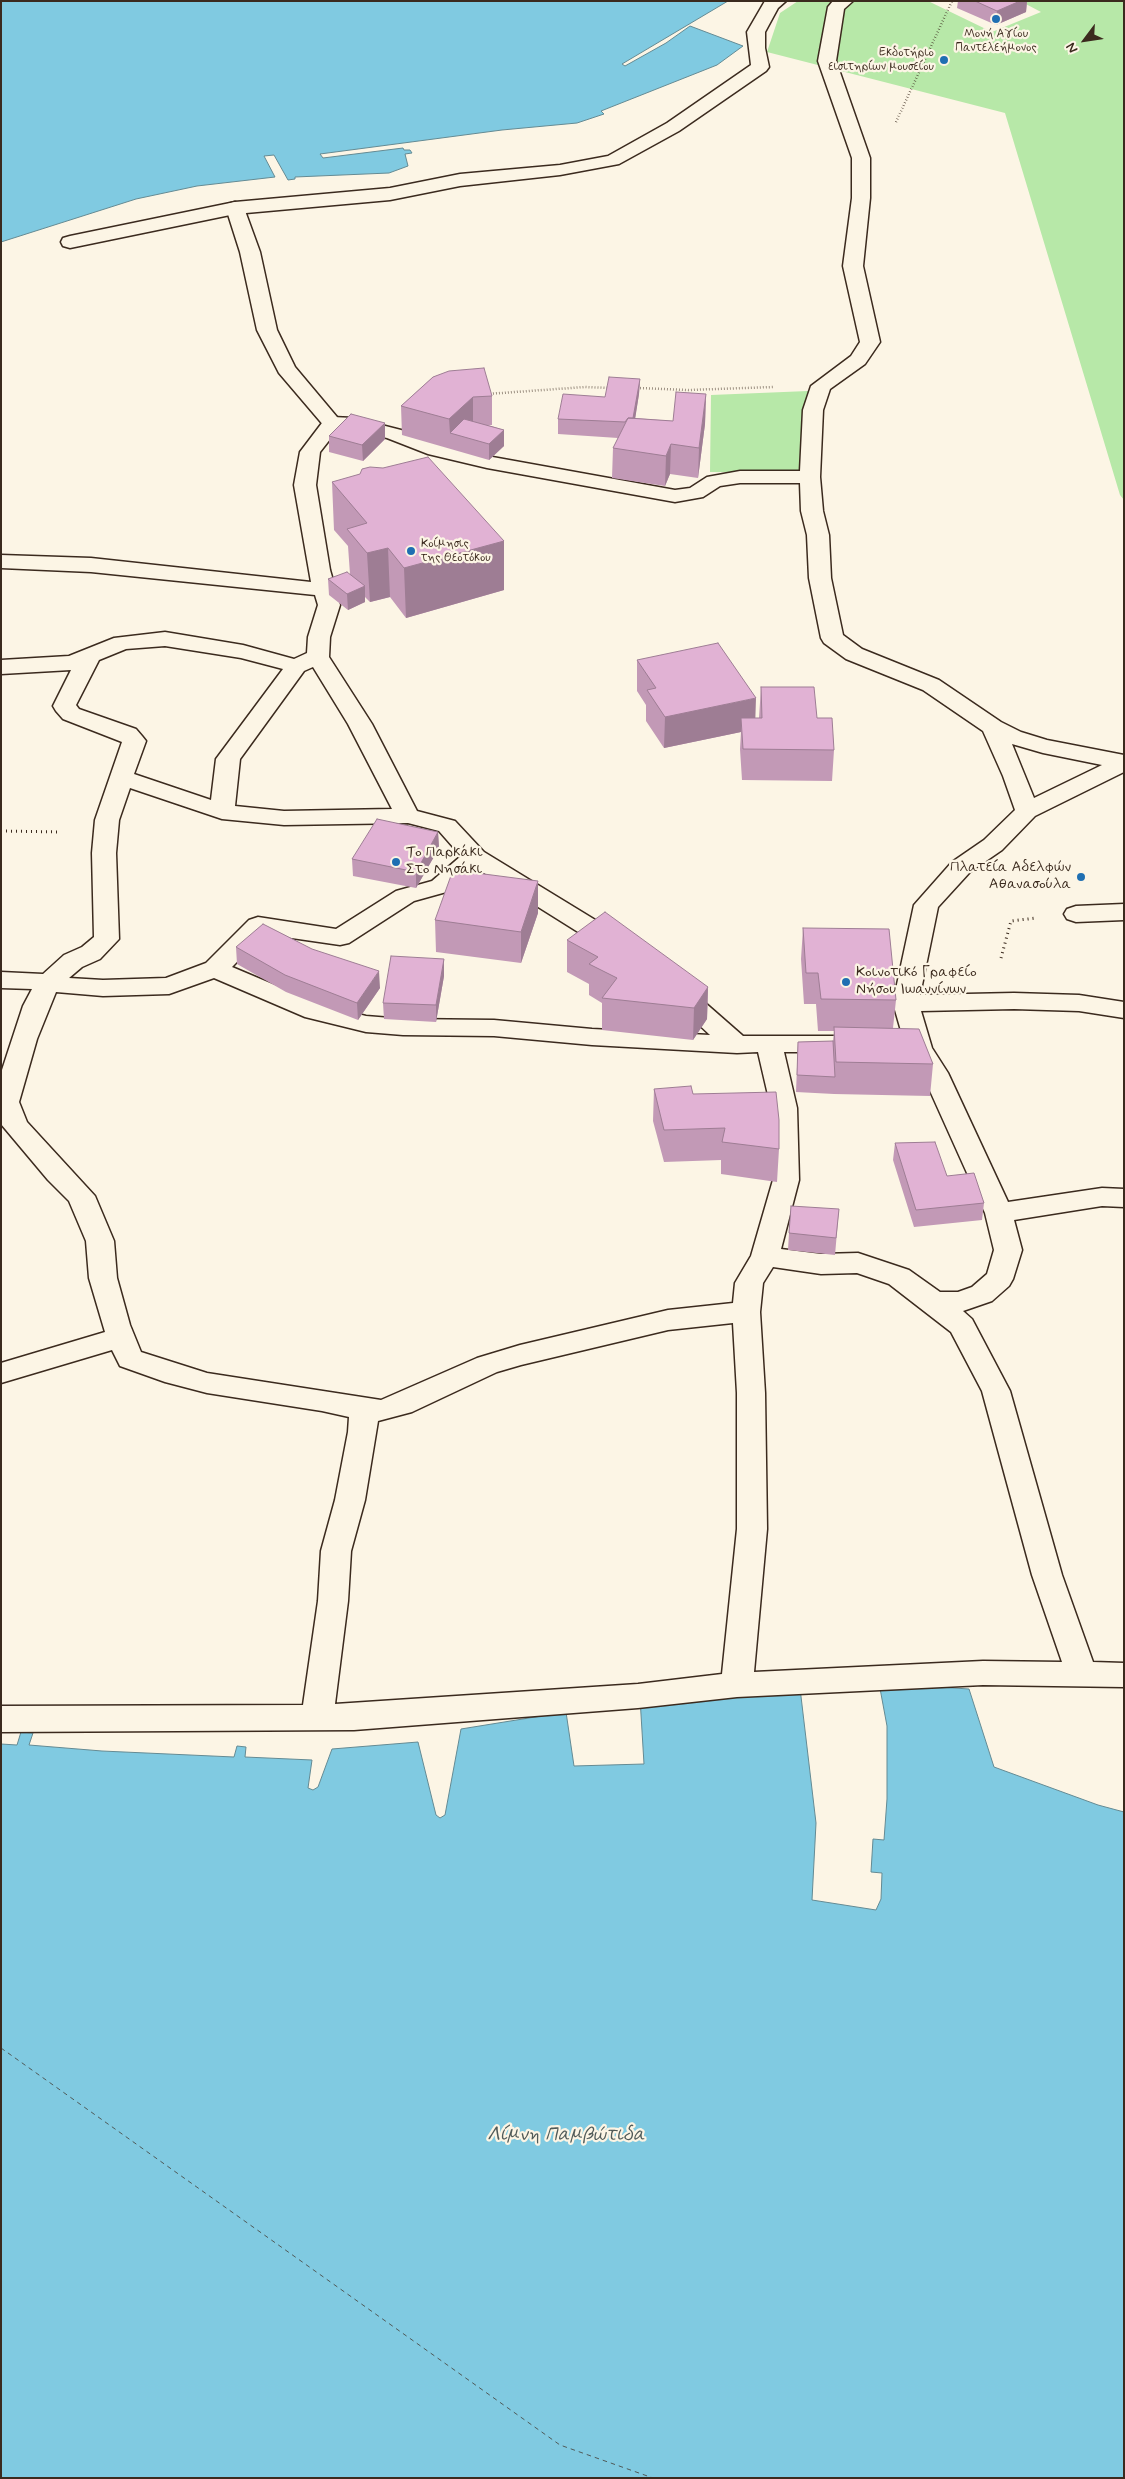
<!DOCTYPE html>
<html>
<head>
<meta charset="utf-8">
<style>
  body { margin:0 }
  #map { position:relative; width:1125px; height:2479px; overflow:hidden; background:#fcf5e5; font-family:Mynerve,sans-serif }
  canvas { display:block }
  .frame { position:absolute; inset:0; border:2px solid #3b2a1e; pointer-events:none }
  .north { position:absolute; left:1060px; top:15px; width:50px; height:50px; -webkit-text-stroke:4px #fcf5e5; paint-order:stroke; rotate:239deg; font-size:14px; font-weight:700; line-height:20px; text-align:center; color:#3b2a1e }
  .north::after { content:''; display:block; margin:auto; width:18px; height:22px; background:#3b2a1e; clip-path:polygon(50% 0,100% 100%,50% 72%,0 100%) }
</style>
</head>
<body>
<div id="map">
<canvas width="1125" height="2479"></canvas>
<div class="frame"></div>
<div class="north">N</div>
</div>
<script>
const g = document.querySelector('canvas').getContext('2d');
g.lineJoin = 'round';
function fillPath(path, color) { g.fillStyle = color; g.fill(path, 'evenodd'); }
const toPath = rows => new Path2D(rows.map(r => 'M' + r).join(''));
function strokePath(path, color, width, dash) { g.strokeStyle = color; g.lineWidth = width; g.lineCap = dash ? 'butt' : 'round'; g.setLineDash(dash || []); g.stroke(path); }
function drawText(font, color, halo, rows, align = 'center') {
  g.font = font + ' Mynerve,sans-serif'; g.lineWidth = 4.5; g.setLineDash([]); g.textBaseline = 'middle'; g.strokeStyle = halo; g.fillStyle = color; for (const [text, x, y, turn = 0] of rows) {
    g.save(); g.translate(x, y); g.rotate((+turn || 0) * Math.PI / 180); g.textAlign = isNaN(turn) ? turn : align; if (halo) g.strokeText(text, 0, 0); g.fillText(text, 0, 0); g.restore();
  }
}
fillPath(toPath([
  [798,1,928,1,992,32,1041,12,1020,1,1124,1,1124,500,1120,495,1005,113,767,52,780,13],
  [808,391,803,473,710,472,711,395]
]), '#b7e8a8');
const water = toPath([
  [1,1,728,1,622,64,625,66,666,43,690,26,743,46,717,65,601,111,604,114,577,123,502,130,320,154,323,158,403,148,404,150,410,150,412,153,405,154,408,166,389,173,295,177,295,179,288,180,274,155,264,156,275,177,197,186,136,199,1,242,1,1],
  [879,1683,969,1689,994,1767,1098,1805,1124,1812,1124,2478,1,2478,1,1744,17,1745,21,1732,33,1733,29,1745,102,1751,234,1757,237,1746,246,1747,245,1757,312,1760,308,1788,313,1790,318,1787,332,1749,418,1742,436,1815,440,1818,445,1815,461,1729,566,1712,574,1766,644,1764,640,1698,800,1688,816,1823,812,1900,876,1910,881,1899,882,1873,871,1872,873,1839,884,1840,887,1799,887,1726,879,1683]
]);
fillPath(water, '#80cae1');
strokePath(water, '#648a93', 1);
strokePath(toPath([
  [1,2048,560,2445,653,2478]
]), '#505a58', 1, [4.5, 4]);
const service = toPath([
  [765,1,786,1,778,8,765,32,765,48,769,67,766,71,679,131,619,164,560,175,460,186,390,200,235,214,70,248,63,246,61,242,63,238,70,236,235,202,390,188,460,174,560,165,608,156,667,123,751,65,747,32,765,1],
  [833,1,853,1,844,9,836,61,870,158,870,198,863,266,880,342,865,364,830,389,823,410,820,477,823,511,829,535,831,578,843,635,862,649,939,680,1001,722,1021,732,1047,740,1124,755,1124,772,1035,816,1002,850,970,872,938,907,920,995,1014,993,1079,995,1124,1002,1124,1018,1079,1011,1014,1009,921,1011,932,1048,948,1073,1008,1202,1102,1188,1124,1189,1124,1207,1102,1206,1014,1220,1022,1250,1013,1279,1009,1286,992,1301,963,1311,972,1319,1010,1391,1062,1575,1093,1662,1124,1663,1124,1687,983,1685,737,1697,638,1708,354,1730,1,1732,1,1706,303,1705,318,1601,321,1551,335,1500,348,1432,349,1417,322,1411,207,1393,165,1382,120,1366,112,1350,1,1383,1,1363,105,1332,89,1278,86,1241,69,1201,48,1180,1,1124,1,1073,23,1006,32,989,1,988,1,972,43,974,64,955,82,947,94,937,92,853,95,820,122,742,63,719,56,711,53,706,71,670,1,674,1,660,69,656,114,638,165,632,243,645,294,659,307,653,308,637,318,605,315,595,91,572,1,568,1,555,91,558,311,582,294,485,300,452,325,419,332,417,354,418,401,430,441,445,487,456,675,490,690,488,707,477,740,471,800,471,803,410,811,386,851,356,860,342,843,266,852,198,852,158,818,61,828,7,833,1],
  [338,429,354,430,387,438,428,454,487,468,675,502,703,497,720,486,740,483,800,483,801,511,807,535,809,578,821,638,824,643,846,659,923,690,983,731,1003,776,1015,810,984,840,952,862,914,905,893,1003,906,1048,922,1073,985,1213,994,1250,987,1274,972,1287,958,1292,940,1292,909,1270,858,1253,821,1254,781,1249,799,1180,797,1108,784,1052,835,1052,844,1050,848,1044,844,1038,835,1036,743,1036,687,987,678,985,669,987,665,993,710,1035,592,1029,494,1020,403,1019,366,1016,322,1005,232,967,264,934,340,945,349,943,414,901,450,891,476,868,610,952,619,954,628,952,631,946,628,940,484,852,455,821,417,811,372,724,329,657,330,637,340,605,330,570,316,485,320,452,338,429],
  [165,646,241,658,283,669,216,759,211,800,134,774,146,741,142,736,136,729,79,709,76,705,99,660,126,649,165,646],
  [313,667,348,724,392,809,284,811,235,806,240,759,304,671,313,667],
  [1012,744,1043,753,1102,765,1034,798,1012,744],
  [130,788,222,819,284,825,408,823,439,831,461,856,432,881,396,891,336,929,258,917,249,920,206,963,166,978,103,980,69,978,82,967,100,959,119,939,116,853,119,820,130,788],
  [214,978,305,1017,366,1032,403,1035,494,1036,592,1045,737,1053,758,1052,771,1108,773,1180,751,1256,735,1283,733,1303,668,1310,520,1345,477,1358,381,1400,207,1373,141,1352,130,1325,117,1278,114,1241,95,1196,27,1122,19,1102,37,1039,56,992,103,996,169,994,214,978],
  [773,1267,821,1274,857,1273,889,1284,951,1332,982,1391,1032,1575,1062,1662,983,1661,754,1672,767,1529,765,1393,760,1312,763,1283,773,1267],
  [733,1323,737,1393,737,1529,722,1674,638,1684,335,1704,348,1601,351,1551,365,1500,378,1421,412,1412,497,1372,521,1365,668,1330,733,1323]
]);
const pedestrian = toPath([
  [235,202,242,204,244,208,260,252,277,330,295,367,342,423,339,427,332,429,325,427,279,373,257,330,240,252,226,208,228,204,235,202],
  [1124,904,1124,920,1076,922,1067,919,1064,914,1067,909,1076,906,1124,904]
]);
strokePath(service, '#3b2a1e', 3);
strokePath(pedestrian, '#3b2a1e', 3);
strokePath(toPath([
  [896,122,952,1],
  [637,388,688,390,773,387],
  [487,394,585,387,611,388]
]), '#3b2a1e', 2.5, [0.5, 2.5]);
strokePath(toPath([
  [1,831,60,832],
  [1001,958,1011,921,1036,918]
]), '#3b2a1e', 3, [1, 4]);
fillPath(service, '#fcf5e5');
fillPath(pedestrian, '#fcf5e5');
fillPath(toPath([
  [958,1,1027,1,1026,12,996,25,957,8],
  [433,377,492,396,492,425,488,425,504,430,504,446,489,460,402,435,401,406],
  [640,379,639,394,635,418,673,421,706,394,705,424,698,478,670,474,665,486,612,478,613,448,618,438,558,434,558,419,605,397],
  [385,423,385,439,363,461,329,452,329,436],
  [332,482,504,541,504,590,406,618,390,597,370,602,365,597,365,602,348,610,329,595,328,579,350,574,348,546,334,530],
  [637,660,755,718,759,718,761,687,817,718,834,750,832,781,742,780,740,749,741,732,664,748,646,721,646,705,637,691],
  [438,832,439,848,416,888,353,876,352,859],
  [538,881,538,913,521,963,436,952,435,920],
  [803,928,896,1000,893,1028,933,1064,930,1096,834,1094,796,1092,798,1042,833,1041,834,1031,818,1031,816,1004,804,1004,801,959],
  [567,940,708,987,707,1019,693,1040,602,1030,602,1003,589,995,589,984,567,972],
  [236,947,380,988,358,1020,286,992,237,964],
  [444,959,444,976,436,1022,384,1019,383,1003],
  [654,1089,693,1094,779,1149,777,1182,721,1174,721,1160,664,1162,653,1121],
  [895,1143,947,1176,984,1203,982,1220,914,1227,893,1160],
  [839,1209,835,1255,788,1250,789,1233]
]), '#c299b6');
fillPath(toPath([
  [1020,1,1027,1,1026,12,996,25,997,11],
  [640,379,639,394,632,439,632,423],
  [706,394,705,424,698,478,699,448],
  [473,397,473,426,450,433,449,419],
  [385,423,385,439,363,461,362,445],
  [504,430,504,446,489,460,489,444],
  [671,444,670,474,665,486,666,456],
  [504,541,504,590,406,618,404,568],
  [388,548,390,597,370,602,367,553],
  [365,586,365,602,348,610,347,594],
  [756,698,755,729,741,718,741,732,664,748,665,717],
  [438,832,439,848,416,888,416,872],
  [538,881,538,913,521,963,521,932],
  [444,959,444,976,436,1022,436,1005],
  [379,971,380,988,358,1020,357,1003],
  [708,987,707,1019,693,1040,694,1008]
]), '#9e7d94');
const building = toPath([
  [975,1,1020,1,997,11,975,1],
  [484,368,492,396,473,397,449,419,401,406,433,377,449,371,484,368],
  [609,377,640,379,633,418,628,418,625,422,558,419,563,394,605,397,609,377],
  [676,392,706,394,699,448,671,444,666,456,613,448,628,418,673,421,676,392],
  [351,414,385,423,362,445,329,436,351,414],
  [464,419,504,430,489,444,450,433,464,419],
  [428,457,504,541,404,568,388,548,367,553,347,529,367,523,332,482,360,474,362,469,370,467,383,468,428,457],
  [347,572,365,586,347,594,328,579,347,572],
  [718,643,756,698,665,717,647,690,656,688,637,660,718,643],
  [761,687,814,687,817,718,832,718,834,750,743,749,741,718,762,718,761,687],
  [377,819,438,832,416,872,352,859,377,819],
  [453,870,538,881,521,932,435,920,453,870],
  [605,912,708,987,694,1008,602,998,617,978,589,964,598,957,567,940,605,912],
  [263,924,312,949,379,971,357,1003,285,975,236,947,263,924],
  [803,928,889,929,896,1000,821,999,818,973,806,973,803,928],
  [391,956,444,959,436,1005,383,1003,391,956],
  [834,1027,919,1029,933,1064,836,1062,834,1027],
  [833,1041,835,1077,797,1075,798,1042,833,1041],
  [691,1086,693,1094,776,1092,779,1120,779,1149,722,1142,725,1128,664,1130,654,1089,691,1086],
  [935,1142,947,1176,974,1173,984,1203,916,1210,895,1143,935,1142],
  [791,1206,839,1209,836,1238,789,1233,791,1206]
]);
fillPath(building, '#e1b2d4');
strokePath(building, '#9e7d94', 1);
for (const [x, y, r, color] of [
  [996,19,5,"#1f6fb2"],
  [944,60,5,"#1f6fb2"],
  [411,551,5,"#1f6fb2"],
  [396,862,5,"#1f6fb2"],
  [1081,877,5,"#1f6fb2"],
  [846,982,5,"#1f6fb2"]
]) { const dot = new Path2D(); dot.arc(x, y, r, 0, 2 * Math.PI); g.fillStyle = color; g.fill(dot); strokePath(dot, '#fcf5e5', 2); }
drawText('12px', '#3b2a1e', '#fcf5e5', [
  ["Μονή Αγίου",996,34],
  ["Παντελεήμονος",996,48],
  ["Εκδοτήριο",934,53,"right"],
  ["εισιτηρίων μουσείου",934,67,"right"],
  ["Κοίμησις",421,544,"left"],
  ["της Θεοτόκου",421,558,"left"]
]);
drawText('15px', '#3b2a1e', '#fcf5e5', [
  ["Το Παρκάκι",406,853],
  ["Στο Νησάκι",406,870],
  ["Πλατεία Αδελφών",1071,868,"right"],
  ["Αθανασούλα",1071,885,"right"],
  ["Κοινοτικό Γραφείο",856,973],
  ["Νήσου Ιωαννίνων",856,990]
], 'left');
drawText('italic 19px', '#505a58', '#fcf5e5', [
  ["Λίμνη Παμβώτιδα",566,2136]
]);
</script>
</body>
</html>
